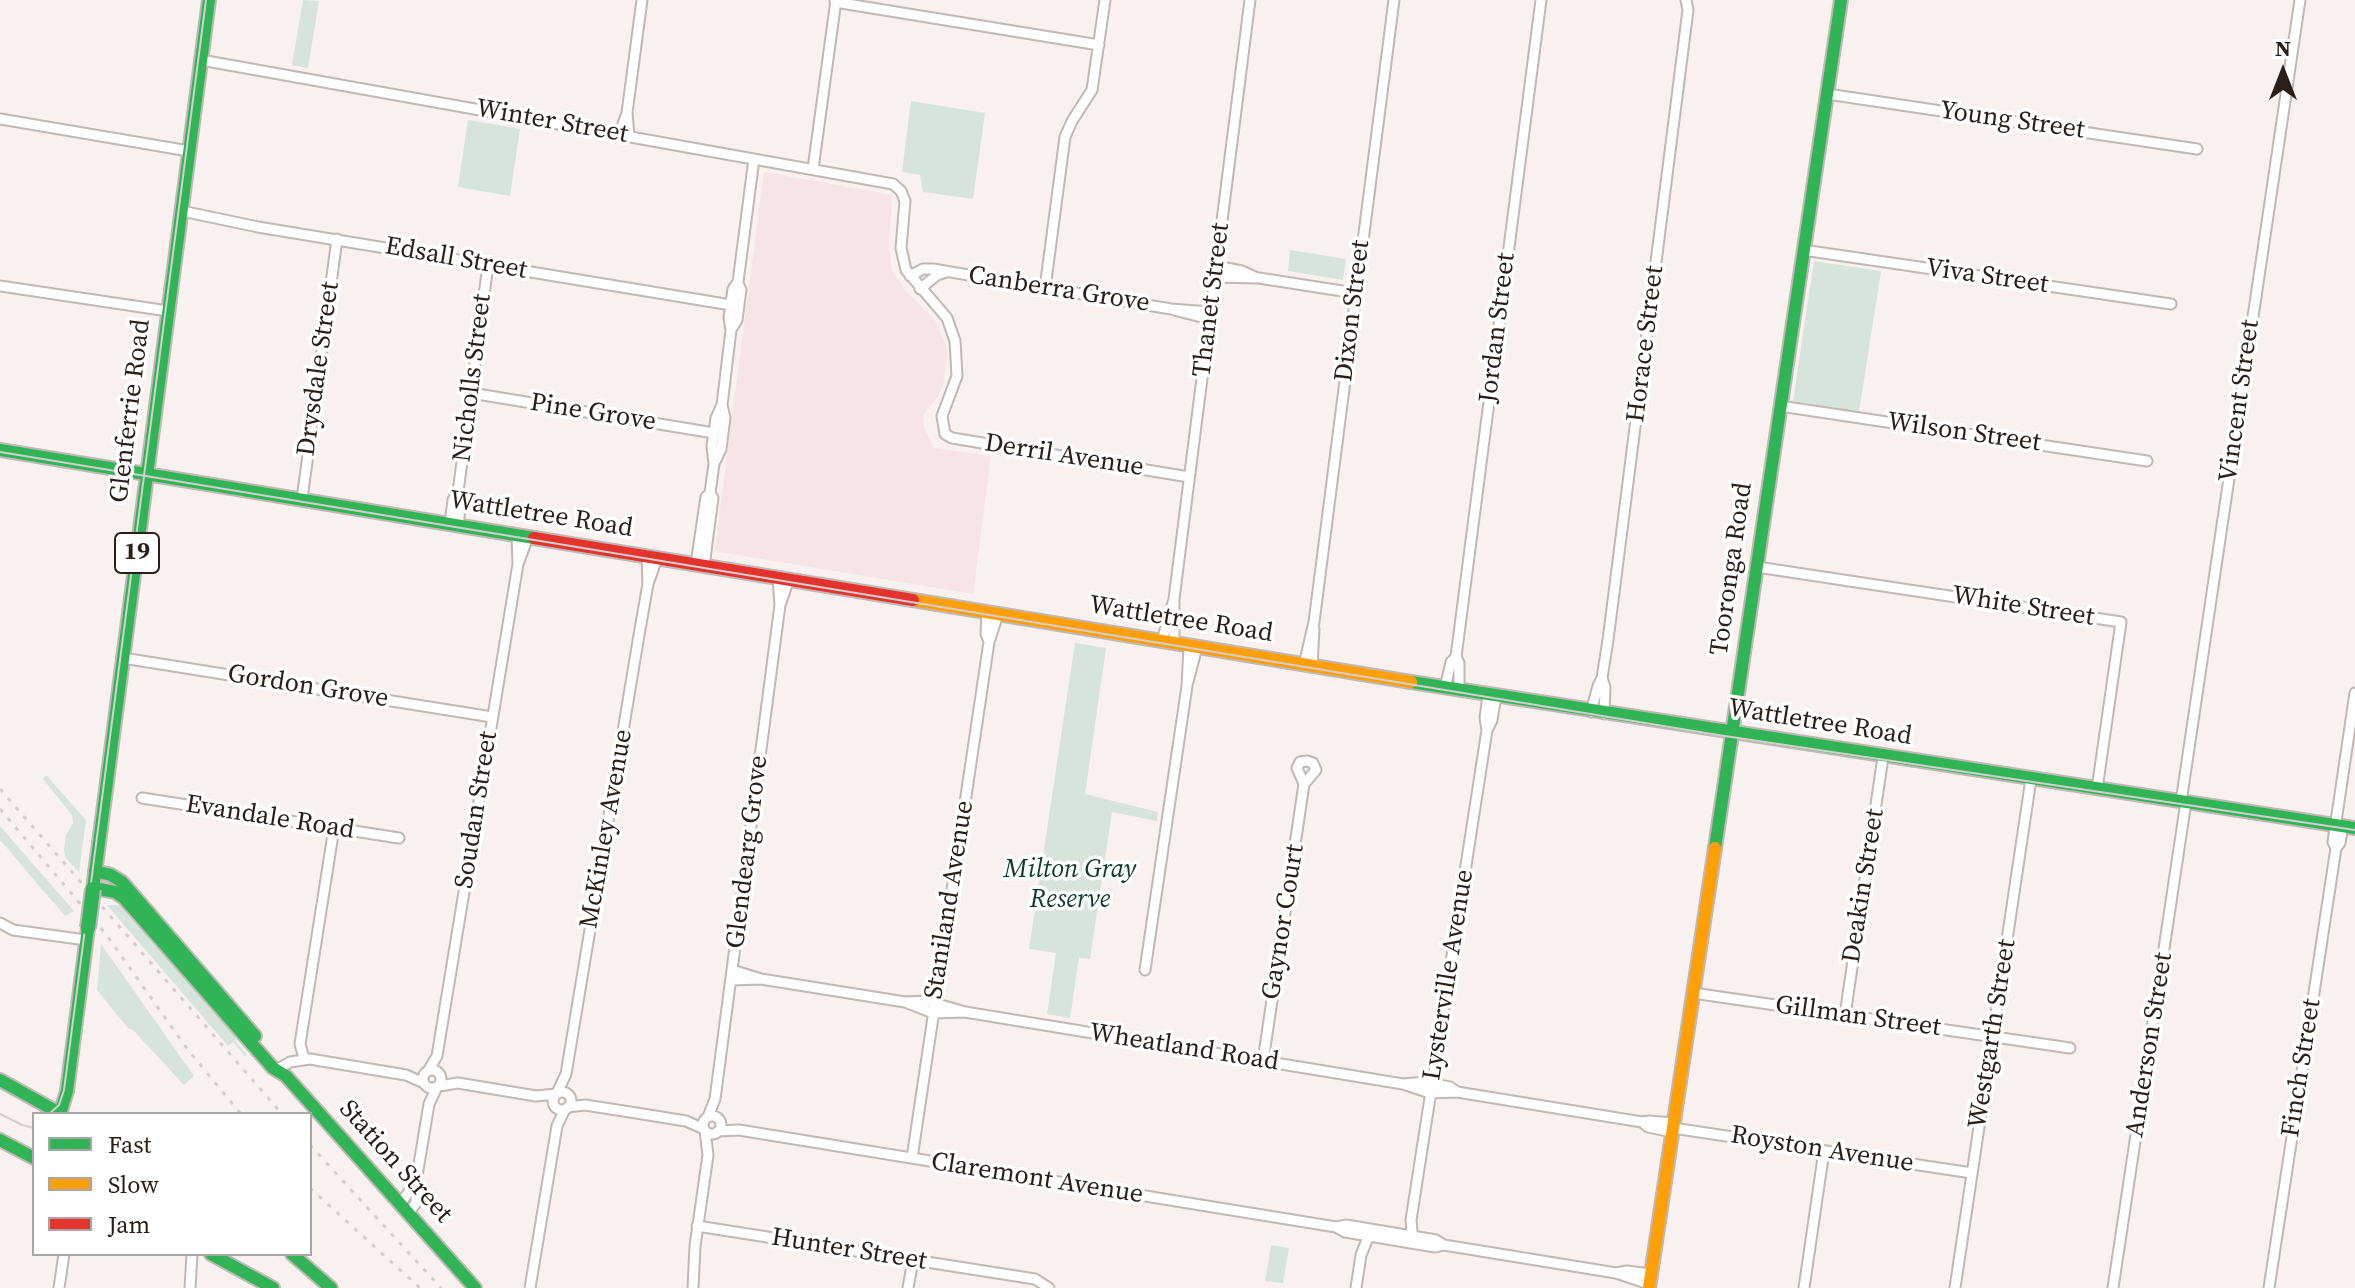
<!DOCTYPE html>
<html>
<head>
<meta charset="utf-8">
<style>
  body { margin:0 }
  #map { position:relative; width:2355px; height:1288px; overflow:hidden; background:#f8f1ef; font-family:"Source Serif 4",serif }
  canvas { display:block }
  .legend { position:absolute; left:32px; top:1112px; width:280px; height:144px; box-sizing:border-box; background:#fff; border:2px solid #a9a5a3; margin:0; padding:10px 14px; list-style:none; font-size:24px; color:#291e19 }
  .legend li { display:flex; align-items:center; gap:16px; height:40px }
  .legend b { width:40px; border:2px solid #a9a5a3 }
  .north { position:absolute; left:2243px; top:32px; width:80px; height:80px; -webkit-text-stroke:6px #fff; paint-order:stroke; rotate:0deg; font-size:22px; font-weight:700; line-height:32px; text-align:center; color:#291e19 }
  .north::after { content:''; display:block; margin:auto; width:28px; height:36px; background:#291e19; clip-path:polygon(50% 0,100% 100%,50% 72%,0 100%) }
</style>
</head>
<body>
<div id="map">
<canvas width="2355" height="1288"></canvas>
<ul class="legend">
<li><b style="height:10px;background:#30b455"></b>Fast</li>
<li><b style="height:10px;background:#ff9f0a"></b>Slow</li>
<li><b style="height:10px;background:#e5322d"></b>Jam</li>
</ul>
<div class="north">N</div>
</div>
<script>
const g = document.querySelector('canvas').getContext('2d');
g.lineJoin = 'round';
function fillPath(path, color) { g.fillStyle = color; g.fill(path, 'evenodd'); }
const toPath = rows => new Path2D(rows.map(r => 'M' + r).join(''));
function strokePath(path, color, width, dash) { g.strokeStyle = color; g.lineWidth = width; g.lineCap = dash ? 'butt' : 'round'; g.setLineDash(dash || []); g.stroke(path); }
function drawText(font, color, halo, rows, align = 'center') {
  g.font = font + ' "Source Serif 4",serif'; g.lineWidth = 7; g.setLineDash([]); g.textBaseline = 'middle'; g.strokeStyle = halo; g.fillStyle = color; for (const [text, x, y, turn = 0] of rows) {
    g.save(); g.translate(x, y); g.rotate((+turn || 0) * Math.PI / 180); g.textAlign = isNaN(turn) ? turn : align; if (halo) g.strokeText(text, 0, 0); g.fillText(text, 0, 0); g.restore();
  }
}
fillPath(toPath([
  [764,172,892,195,889,245,892,271,906,291,934,319,946,345,947,357,943,386,938,396,923,415,924,428,934,448,991,456,973,594,719,552,715,548]
]), '#f6e4e6');
fillPath(toPath([
  [303,0,319,1,308,68,292,65],
  [911,101,985,113,973,199,923,192,920,175,902,172],
  [468,120,520,129,510,196,458,187],
  [1290,250,1346,259,1343,280,1288,271],
  [1814,261,1881,271,1859,412,1793,401],
  [1075,643,1106,648,1085,794,1158,812,1157,821,1112,812,1090,959,1079,958,1070,1018,1047,1014,1056,953,1029,949],
  [46,775,86,820,79,872,65,857,64,849,66,835,73,823,72,815,43,779],
  [0,826,74,911,65,916,0,840],
  [107,905,119,905,234,1035,236,1042,247,1055,245,1056,233,1042,228,1046],
  [101,944,194,1076,184,1085,133,1030,128,1028,97,990],
  [1271,1245,1289,1248,1283,1283,1265,1281]
]), '#d6e4db');
const street = toPath([
  [835,2,1099,45],
  [201,60,893,184,901,191,905,201,901,248,906,270,947,318,955,341,957,376,942,416,945,434,952,438,1189,477],
  [1827,94,2197,149],
  [627,113,629,136],
  [0,119,189,151],
  [619,135,627,113,642,0],
  [813,169,836,0],
  [182,211,258,227,731,305,738,313],
  [1803,250,2171,304],
  [1216,266,1242,271,1255,277],
  [910,276,923,269,933,269,1171,309,1210,312],
  [1214,277,1259,278,1355,293],
  [0,286,168,311],
  [1045,288,1065,137,1072,121,1092,90,1105,0],
  [920,289,937,275,946,272],
  [1174,310,1209,319],
  [731,330,737,320,741,290,738,283],
  [471,393,714,433],
  [1780,406,2147,461],
  [716,460,721,449,725,418,722,405],
  [302,499,337,239],
  [450,524,453,500,458,492],
  [458,525,461,502,458,492,488,265],
  [517,535,518,564],
  [696,564,706,497,710,493],
  [704,566,713,498,710,493,714,464,712,446,716,418,722,405,731,330,729,318,733,289,738,282,754,159],
  [1757,567,2121,622,2097,789],
  [778,578,780,605],
  [648,584,657,558],
  [987,612,986,634,989,642],
  [1162,641,1174,599,1250,0],
  [1174,643,1174,603],
  [1456,657,1459,663,1459,690],
  [123,658,492,717],
  [1304,665,1314,622,1394,0],
  [1312,666,1314,629],
  [1602,678,1605,687,1604,714],
  [1188,682,1197,647],
  [1445,688,1451,662,1456,657,1541,0],
  [1591,712,1598,686,1602,678,1608,640,1688,10,1686,0],
  [1487,730,1492,720,1496,696],
  [142,798,399,838],
  [2181,802,2300,0],
  [2336,848,2340,843,2343,826],
  [0,923,13,930,86,940],
  [732,970,761,979],
  [1145,970,1187,686,1189,646],
  [731,980,761,979,905,1002,927,1001,965,1012,1403,1084,1430,1093,1457,1092,1642,1122,1648,1127,1672,1132],
  [1693,993,2070,1048],
  [905,1002,933,1013,965,1012],
  [1845,1015,1883,757],
  [304,1058,300,1044,334,828],
  [1263,1061,1304,784,1316,770,1313,763,1307,761,1300,762,1297,768,1304,784],
  [278,1069,290,1062,310,1059,406,1075,424,1083],
  '423 1079a9 9 0 1 1 18 0a9 9 0 1 1-18 0Z',
  [428,1071,437,1056,518,564,528,537],
  [1403,1084,1425,1082,1450,1087,1457,1092],
  [439,1086,458,1083,536,1096,556,1094],
  '553 1101a9 9 0 1 1 18 0a9 9 0 1 1-18 0Z',
  [557,1093,566,1074,639,635,648,584,647,556],
  [568,1107,585,1105,630,1112,686,1121,704,1129],
  '703 1125a9 9 0 1 1 18 0a9 9 0 1 1-18 0Z',
  [708,1117,715,1099,780,605,789,579],
  [1642,1122,1649,1121,1674,1123],
  [1673,1128,1972,1173],
  [718,1131,739,1130,1336,1227,1345,1232,1435,1247,1444,1245],
  [912,1158,989,642,998,614],
  [400,1204,416,1182],
  [408,1214,416,1203,416,1182,429,1104,437,1087],
  [697,1226,1035,1279,1049,1288],
  [1336,1227,1346,1225,1436,1240,1444,1245,1616,1273,1649,1284],
  [1413,1243,1411,1220,1487,730,1485,718,1488,695],
  [1616,1273,1627,1271,1651,1274],
  [59,1288,64,1254],
  [190,1288,192,1254],
  [530,1288,557,1126,565,1109],
  [693,1288,695,1246,708,1155,705,1131],
  [908,1288,913,1260],
  [1356,1288,1361,1255,1371,1230],
  [1804,1288,1824,1151],
  [1955,1288,2031,779],
  [2113,1288,2186,802],
  [2269,1288,2336,848,2333,842,2355,693]
]);
const fast = toPath([
  [0,450,534,538],
  [1411,682,2355,828],
  [1715,848,1841,0],
  [95,871,111,875,122,882,255,1036],
  [93,888,115,892,124,898,273,1068,286,1076,475,1288],
  [93,889,209,0],
  [0,1080,61,1114],
  [60,1114,67,1091,88,928],
  [0,1140,34,1158],
  [211,1254,273,1288],
  [292,1254,331,1288]
]);
const slow = toPath([
  [913,600,1411,682],
  [1649,1288,1715,848]
]);
const jam = toPath([
  [534,538,913,600]
]);
strokePath(street, '#c0b8b5', 13);
strokePath(fast, '#c0b8b5', 16);
strokePath(slow, '#c0b8b5', 16);
strokePath(jam, '#c0b8b5', 16);
strokePath(street, '#fefdfd', 9);
strokePath(fast, '#30b455', 12);
strokePath(slow, '#ff9f0a', 12);
strokePath(jam, '#e5322d', 12);
strokePath(toPath([
  [0,452,1718,735,2355,830],
  [0,1114,22,1125,34,1128],
  [49,1114,59,1105,64,1090,206,0]
]), '#d2cfce', 2);
strokePath(toPath([
  [0,789,282,1114],
  [0,809,105,933,188,1050,241,1114],
  [310,1145,441,1288],
  [310,1188,420,1288]
]), '#d2cfce', 3, [4, 8]);
const fastBridge = toPath([
  [88,928,93,889]
]);
strokePath(fastBridge, '#c0b8b5', 18, []);
strokePath(fastBridge, '#30b455', 14);
for (const [x, y, w] of [
  [137,553,44]
]) { const box = new Path2D(); box.roundRect(x - w / 2, y - 20, w, 40, 6); g.fillStyle = '#fff'; g.fill(box); strokePath(box, '#291e19', 2); }
drawText('bold 24px', '#291e19', null, [
  ["19",137,553]
]);
drawText('26px', '#291e19', '#fff', [
  ["Young Street",2012,121,8],
  ["Winter Street",552,122,10],
  ["Edsall Street",456,259,10],
  ["Viva Street",1987,277,8],
  ["Canberra Grove",1059,290,9],
  ["Thanet Street",1212,300,-83],
  ["Dixon Street",1353,311,-83],
  ["Jordan Street",1498,328,-83],
  ["Horace Street",1646,344,-83],
  ["Drysdale Street",319,369,-82],
  ["Nicholls Street",473,378,-83],
  ["Vincent Street",2240,401,-82],
  ["Glenferrie Road",131,411,-83],
  ["Pine Grove",593,413,9],
  ["Wilson Street",1964,433,8],
  ["Derril Avenue",1064,456,9],
  ["Wattletree Road",541,515,9],
  ["Tooronga Road",1732,569,-82],
  ["White Street",2023,607,9],
  ["Wattletree Road",1181,620,9],
  ["Gordon Grove",308,687,9],
  ["Wattletree Road",1820,723,9],
  ["Soudan Street",477,810,-81],
  ["Evandale Road",270,818,9],
  ["McKinley Avenue",607,829,-80],
  ["Glendearg Grove",748,852,-83],
  ["Deakin Street",1864,886,-81],
  ["Staniland Avenue",950,900,-81],
  ["Gaynor Court",1284,922,-81],
  ["Lysterville Avenue",1449,975,-81],
  ["Gillman Street",1858,1017,8],
  ["Westgarth Street",1993,1034,-81],
  ["Anderson Street",2150,1045,-81],
  ["Wheatland Road",1184,1048,9],
  ["Finch Street",2302,1068,-81],
  ["Royston Avenue",1822,1150,9],
  ["Station Street",395,1162,48],
  ["Claremont Avenue",1037,1179,9],
  ["Hunter Street",849,1250,9]
]);
drawText('italic 26px', '#0e3b2a', '#fff', [
  ["Milton Gray",1070,870],
  ["Reserve",1070,900]
]);
</script>
</body>
</html>
